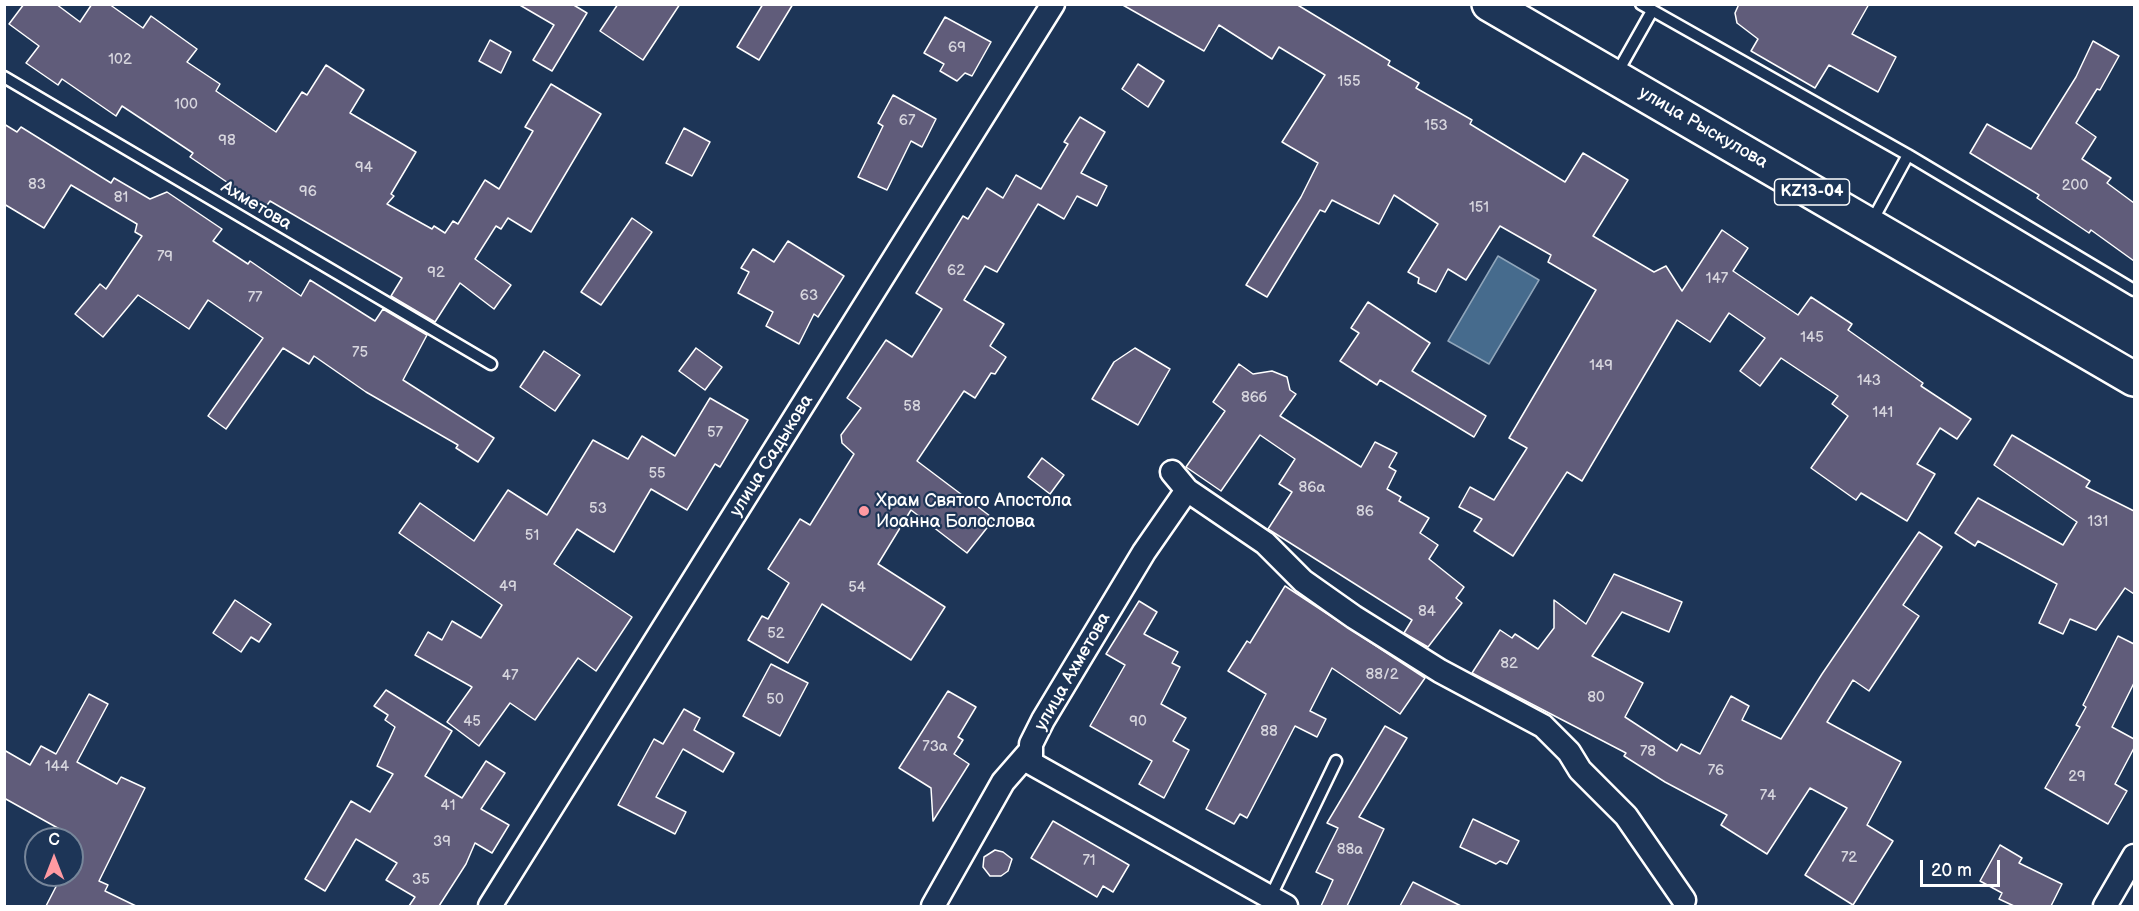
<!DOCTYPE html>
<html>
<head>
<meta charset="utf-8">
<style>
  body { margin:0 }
  #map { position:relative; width:2139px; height:911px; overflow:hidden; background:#1d3557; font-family:"Balsamiq Sans",sans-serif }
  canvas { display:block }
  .frame { position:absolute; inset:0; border:6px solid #fff; pointer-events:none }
  .north { position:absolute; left:24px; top:827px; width:60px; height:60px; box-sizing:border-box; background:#1d3557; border:2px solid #77869a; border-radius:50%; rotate:0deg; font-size:16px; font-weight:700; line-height:24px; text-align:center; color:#fff }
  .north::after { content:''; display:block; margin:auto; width:21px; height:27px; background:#ff9aa2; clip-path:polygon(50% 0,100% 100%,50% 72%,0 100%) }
  .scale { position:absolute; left:1920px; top:860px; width:80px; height:27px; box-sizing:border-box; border:3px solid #fff; border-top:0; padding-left:8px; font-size:18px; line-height:21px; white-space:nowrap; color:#fff; -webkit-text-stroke:4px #1d3557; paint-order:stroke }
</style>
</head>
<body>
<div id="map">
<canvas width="2139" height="911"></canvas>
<div class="frame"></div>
<div class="north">С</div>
<div class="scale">20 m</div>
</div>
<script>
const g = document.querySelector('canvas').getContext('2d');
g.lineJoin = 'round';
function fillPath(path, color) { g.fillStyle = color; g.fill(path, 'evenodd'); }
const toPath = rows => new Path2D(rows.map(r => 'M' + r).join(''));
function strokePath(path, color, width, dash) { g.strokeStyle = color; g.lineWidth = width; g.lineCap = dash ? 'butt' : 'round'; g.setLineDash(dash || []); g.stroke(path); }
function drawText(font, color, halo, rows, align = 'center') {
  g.font = font + ' "Balsamiq Sans",sans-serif'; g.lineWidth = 4.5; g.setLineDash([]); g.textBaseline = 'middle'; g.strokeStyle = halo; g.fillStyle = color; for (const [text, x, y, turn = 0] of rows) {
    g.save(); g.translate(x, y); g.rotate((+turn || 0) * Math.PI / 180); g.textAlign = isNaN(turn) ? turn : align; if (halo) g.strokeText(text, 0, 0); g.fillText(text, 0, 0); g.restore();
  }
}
const water = toPath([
  [1498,256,1539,280,1489,364,1448,341,1498,256]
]);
fillPath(water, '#466b8d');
strokePath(water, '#90a6bb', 1.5);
const building = toPath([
  [24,4,56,4,80,22,92,4,109,4,143,28,151,16,197,49,187,62,220,84,216,91,276,132,302,92,307,95,326,65,364,90,350,113,416,152,391,194,394,196,387,204,432,229,434,226,445,233,453,221,458,224,485,180,499,189,533,131,525,127,551,84,601,114,531,232,508,218,501,229,496,226,475,259,511,285,494,309,460,283,435,322,391,296,402,278,270,201,265,208,190,157,193,153,122,106,116,116,62,79,58,85,26,63,39,46,9,24,24,4],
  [518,4,572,4,587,13,552,71,533,60,554,25,518,4],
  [618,4,680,4,643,60,600,31,618,4],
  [763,4,793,4,759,60,737,47,763,4],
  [1121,4,1296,4,1390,61,1388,65,1419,83,1416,88,1472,120,1470,124,1565,182,1583,153,1628,180,1593,236,1654,272,1666,266,1682,291,1722,230,1748,248,1733,271,1798,315,1811,297,1852,324,1848,330,1923,383,1921,386,1971,419,1957,439,1940,428,1917,464,1935,474,1907,521,1861,493,1856,500,1811,468,1848,416,1832,404,1838,396,1781,358,1760,386,1740,371,1765,338,1729,313,1710,342,1677,320,1582,481,1567,472,1513,556,1474,531,1482,519,1459,507,1470,487,1494,500,1527,448,1509,438,1596,290,1548,262,1551,255,1500,226,1466,280,1448,269,1436,292,1418,283,1419,278,1408,272,1438,224,1394,195,1379,224,1332,200,1325,212,1320,210,1267,297,1246,285,1301,197,1318,163,1282,142,1325,75,1279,47,1272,59,1219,25,1204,51,1121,4],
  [1739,4,1869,4,1852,34,1896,57,1878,92,1829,65,1815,88,1751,51,1758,39,1737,23,1735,13,1739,4],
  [945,17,991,42,972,76,965,73,957,81,940,71,944,64,924,53,945,17],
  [490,40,511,52,501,73,479,61,490,40],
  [2093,41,2119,56,2100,90,2097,89,2076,123,2096,137,2082,159,2111,178,2107,183,2134,203,2134,261,2091,230,2089,233,2037,198,2039,195,1970,153,1987,124,2031,149,2076,77,2093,41],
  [1138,64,1164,81,1148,107,1122,89,1138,64],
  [893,95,936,119,922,147,911,141,887,190,858,177,883,126,878,123,893,95],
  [1080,117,1105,132,1081,173,1107,186,1097,206,1077,196,1064,219,1038,204,997,272,985,266,964,300,1004,324,990,346,1006,357,995,374,991,373,975,398,964,391,917,461,994,519,967,553,911,510,878,564,945,607,911,660,822,604,788,663,748,640,762,616,768,619,789,583,768,569,800,519,810,525,854,454,842,443,841,435,861,408,847,398,886,340,912,357,942,309,916,293,963,216,968,219,987,188,1003,198,1016,175,1041,189,1068,144,1064,142,1080,117],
  [4,124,17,132,21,127,111,183,114,178,150,199,167,192,222,229,213,241,248,264,250,261,301,296,310,280,375,321,383,309,427,335,403,380,494,438,478,462,456,448,458,445,366,392,314,356,309,364,283,348,226,429,208,416,263,338,208,300,189,329,138,295,103,337,75,314,100,284,106,289,142,236,135,232,137,224,71,185,44,228,4,204,4,124],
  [684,128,710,142,692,176,666,163,684,128],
  [632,218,652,232,601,305,581,292,632,218],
  [788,241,844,276,818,317,814,314,799,344,766,326,773,312,738,293,749,272,741,268,753,249,774,262,788,241],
  [1368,302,1430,343,1412,371,1486,416,1474,437,1380,380,1377,385,1340,361,1359,333,1351,328,1368,302],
  [696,348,722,367,705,390,679,371,696,348],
  [1135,348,1170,369,1138,425,1092,399,1114,362,1135,348],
  [544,351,580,375,555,411,520,387,544,351],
  [1239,364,1253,374,1272,371,1287,377,1290,390,1296,394,1280,416,1361,467,1375,442,1397,453,1389,467,1396,471,1387,489,1401,497,1399,501,1429,518,1420,533,1438,545,1429,559,1464,587,1456,598,1462,603,1428,647,1404,633,1412,620,1268,529,1292,492,1279,484,1295,459,1260,435,1221,491,1186,467,1225,411,1213,402,1239,364],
  [710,398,748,420,720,467,715,464,687,510,651,489,614,552,577,529,554,564,632,617,596,671,578,658,535,720,510,703,479,746,447,722,472,687,415,655,428,632,442,640,452,621,481,638,502,605,399,533,420,503,474,541,508,490,547,515,593,440,628,459,642,436,675,456,710,398],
  [2012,435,2090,481,2086,487,2134,511,2134,594,2125,588,2096,630,2070,619,2063,634,2039,623,2057,584,1978,541,1975,546,1955,533,1978,498,2063,545,2077,522,1994,465,2012,435],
  [1042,458,1064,475,1050,494,1028,477,1042,458],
  [1919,532,1942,547,1903,605,1919,616,1869,691,1853,680,1827,722,1901,762,1867,825,1893,841,1853,905,1805,875,1847,808,1810,788,1767,854,1721,825,1727,815,1665,782,1624,756,1626,753,1472,673,1500,630,1512,638,1515,634,1538,649,1554,628,1554,600,1586,624,1614,574,1682,602,1669,632,1622,612,1592,656,1643,683,1625,717,1677,751,1681,744,1700,754,1731,696,1749,706,1742,720,1781,739,1822,674,1919,532],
  [1285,586,1425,678,1400,714,1332,668,1310,711,1326,719,1317,737,1295,726,1247,818,1240,814,1234,824,1206,809,1266,694,1228,671,1247,641,1250,643,1285,586],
  [235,600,271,624,259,642,251,637,241,652,213,633,235,600],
  [1139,601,1157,612,1144,634,1178,652,1172,663,1180,667,1161,704,1186,718,1173,741,1189,750,1164,798,1139,784,1152,761,1090,726,1125,665,1106,654,1139,601],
  [2118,636,2134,644,2134,683,2112,727,2134,739,2134,748,2115,784,2127,791,2108,824,2045,788,2080,727,2076,725,2086,707,2083,705,2118,636],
  [771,664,808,683,780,736,743,716,771,664],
  [386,690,452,731,425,776,462,798,486,761,505,773,481,809,509,825,492,853,475,843,466,864,439,906,409,906,415,897,386,880,397,863,356,839,325,891,305,879,351,801,370,812,393,774,377,766,395,727,385,720,388,715,374,706,386,690],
  [948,691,976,707,958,737,963,740,954,754,969,764,933,821,931,788,899,768,948,691],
  [89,694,108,704,77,762,117,784,121,777,145,788,99,881,108,885,105,891,136,906,46,906,62,875,72,875,72,836,4,798,4,750,30,765,41,746,56,754,89,694],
  [684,709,700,718,694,730,734,753,723,772,683,749,656,797,686,812,675,834,618,805,654,739,663,744,684,709],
  [1385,726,1407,738,1359,817,1384,829,1347,906,1321,906,1333,880,1316,872,1338,828,1327,823,1385,726],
  [1473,819,1519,841,1507,864,1500,861,1496,864,1460,847,1473,819],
  [1053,821,1129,865,1113,892,1103,886,1097,897,1031,858,1053,821],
  [2000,845,2022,858,2019,863,2062,884,2051,906,2014,906,1999,899,2002,893,1980,881,2000,845],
  [995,850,1003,852,1012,859,1008,871,1001,876,990,876,983,867,984,857,995,850],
  [1413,882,1461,906,1400,906,1413,882]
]);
fillPath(building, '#605c7a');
strokePath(building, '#fff', 1.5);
const service = toPath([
  [1641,4,1908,155,2134,290],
  [1617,73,1652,11],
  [4,77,491,364],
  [1871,223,1908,155],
  [1270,898,1336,761]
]);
const minor = toPath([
  [1172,472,1187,490,1265,543,1303,581,1354,617,1440,671,1543,726,1569,752,1580,770,1626,816,1684,900],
  [1187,490,1144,552,1043,720,1031,744,1031,763,1286,906],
  [490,906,1053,4],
  [933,906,1003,782,1031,750],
  [2105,906,2134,856]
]);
const primary = toPath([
  [1489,4,2134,379]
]);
strokePath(service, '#fff', 15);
strokePath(minor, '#fff', 27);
strokePath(primary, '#fff', 38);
strokePath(service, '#1d3557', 10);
strokePath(minor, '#1d3557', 22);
strokePath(primary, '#1d3557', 33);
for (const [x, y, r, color] of [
  [864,511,6,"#ff9aa2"]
]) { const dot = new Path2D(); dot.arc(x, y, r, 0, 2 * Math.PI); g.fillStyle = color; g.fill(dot); strokePath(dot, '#1d3557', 2); }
drawText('15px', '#d7d6de', null, [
  ["69",957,48],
  ["102",120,60],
  ["155",1349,82],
  ["100",186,105],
  ["67",907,121],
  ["153",1436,126],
  ["98",227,141],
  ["94",364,168],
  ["83",37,185],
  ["200",2075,186],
  ["96",308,192],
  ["81",121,198],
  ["151",1479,208],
  ["79",165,257],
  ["62",956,271],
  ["92",436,273],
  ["147",1717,279],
  ["63",809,296],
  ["77",255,298],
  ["145",1812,338],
  ["75",360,353],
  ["149",1601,366],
  ["143",1869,381],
  ["86б",1254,398],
  ["58",912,407],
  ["141",1883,413],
  ["57",715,433],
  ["55",657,474],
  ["86а",1312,488],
  ["53",598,509],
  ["86",1365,512],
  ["131",2098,522],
  ["51",532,536],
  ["49",508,587],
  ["54",857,588],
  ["84",1427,612],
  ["52",776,634],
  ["82",1509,664],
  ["88/2",1382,675],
  ["47",510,676],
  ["80",1596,698],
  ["50",775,700],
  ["45",472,722],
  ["90",1138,722],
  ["88",1269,732],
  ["73а",935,747],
  ["78",1648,752],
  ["144",57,767],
  ["76",1716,771],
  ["29",2077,777],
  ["74",1768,796],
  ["41",448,806],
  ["39",442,842],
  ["88а",1350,850],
  ["72",1849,858],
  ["71",1089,861],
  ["35",421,880]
]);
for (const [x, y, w] of [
  [1812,192,75]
]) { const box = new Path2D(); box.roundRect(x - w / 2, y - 13, w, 26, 4.5); g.fillStyle = '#1d3557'; g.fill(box); strokePath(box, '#fff', 1.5); }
drawText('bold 16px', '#fff', null, [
  ["KZ13-04",1812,192]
]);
drawText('18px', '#fff', '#1d3557', [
  ["улица Рыскулова",1703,128,30],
  ["Ахметова",256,206,31],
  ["улица Садыкова",772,456,-58],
  ["улица Ахметова",1073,672,-60]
]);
drawText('18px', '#fff', '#1d3557', [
  ["Храм Святого Апостола",876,501],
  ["Иоанна Болослова",876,522]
], 'left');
</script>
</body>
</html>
